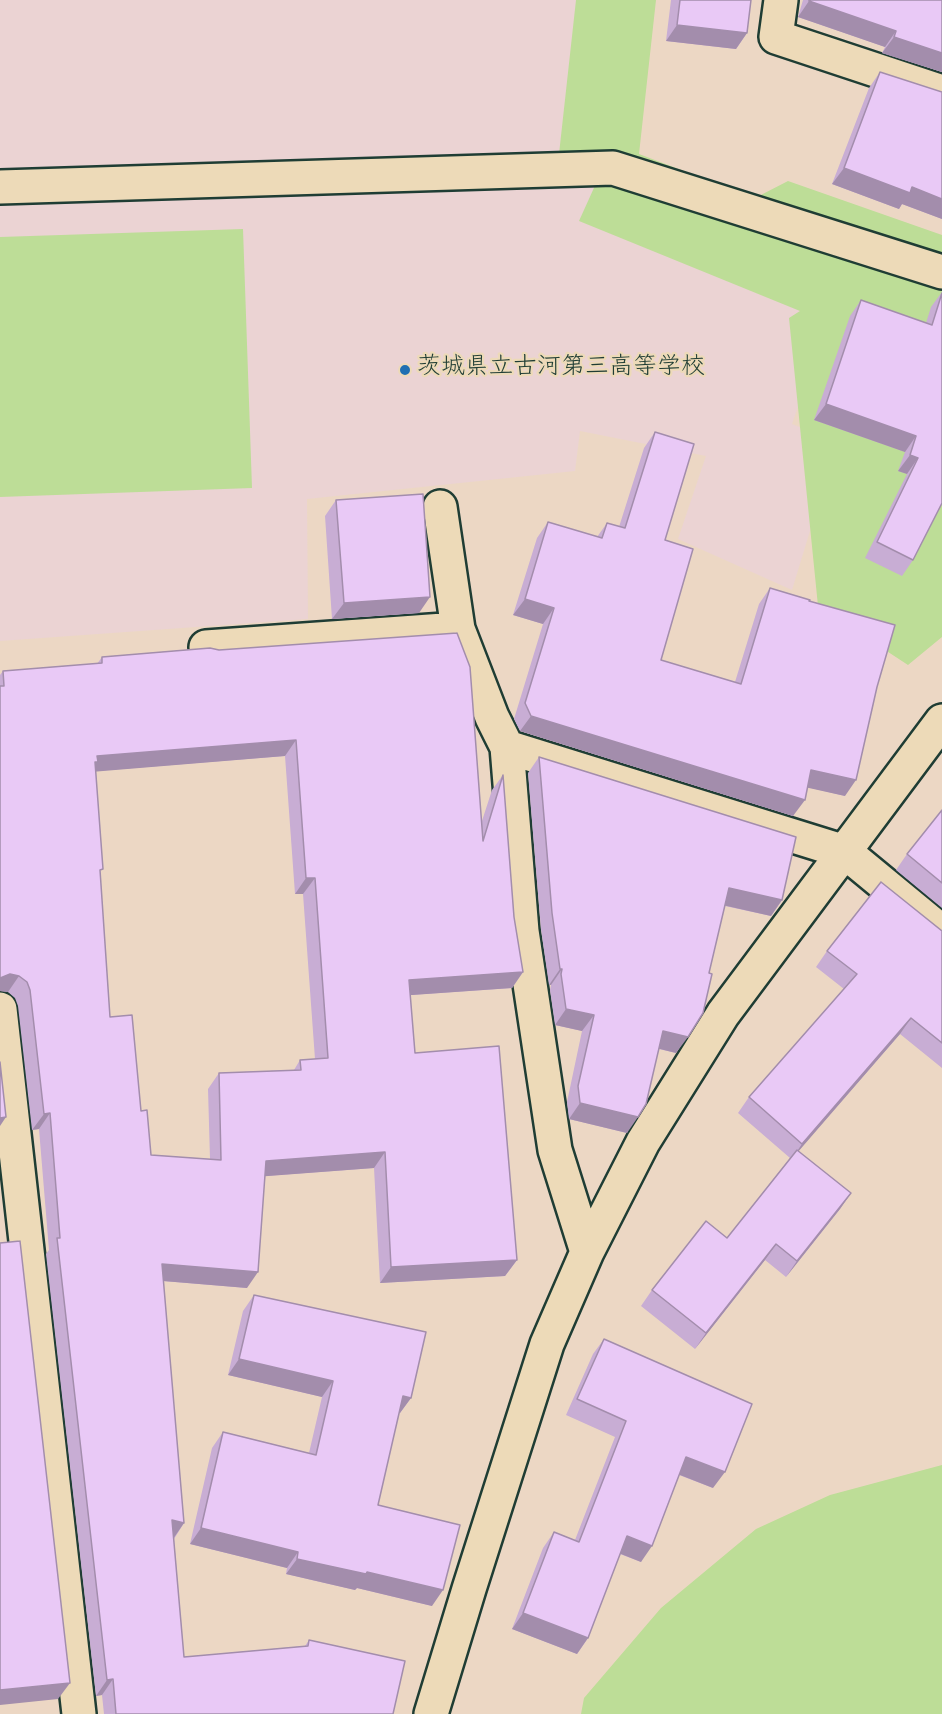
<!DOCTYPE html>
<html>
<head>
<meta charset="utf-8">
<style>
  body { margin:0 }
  canvas { display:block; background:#ecd7c4 }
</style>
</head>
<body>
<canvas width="942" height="1714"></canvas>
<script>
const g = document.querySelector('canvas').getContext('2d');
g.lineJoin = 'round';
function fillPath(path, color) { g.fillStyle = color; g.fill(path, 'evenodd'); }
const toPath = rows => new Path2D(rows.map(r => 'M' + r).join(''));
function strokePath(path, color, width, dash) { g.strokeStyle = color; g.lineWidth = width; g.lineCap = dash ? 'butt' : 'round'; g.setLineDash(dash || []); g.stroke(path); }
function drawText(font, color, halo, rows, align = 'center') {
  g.font = font + ' Dekko,"Klee One",sans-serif'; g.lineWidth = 4.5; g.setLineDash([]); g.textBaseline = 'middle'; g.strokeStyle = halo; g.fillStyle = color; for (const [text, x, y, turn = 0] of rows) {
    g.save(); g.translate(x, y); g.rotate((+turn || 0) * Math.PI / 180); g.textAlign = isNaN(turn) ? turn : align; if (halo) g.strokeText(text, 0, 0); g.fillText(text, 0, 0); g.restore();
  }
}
fillPath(toPath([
  [0,0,631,0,607,198,829,316,792,424,837,442,792,590,678,539,706,456,580,431,575,471,307,499,308,619,0,641]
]), '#ebd3d3');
fillPath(toPath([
  [576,0,656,0,639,154,755,198,788,181,942,235,942,637,908,665,818,606,789,318,800,311,579,221,607,159,559,154],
  [243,229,252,488,0,497,0,237],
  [942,1465,942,1714,581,1714,584,1698,661,1608,756,1529,830,1495]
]), '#bddd97');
const minor = toPath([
  [781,0,776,37,942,92],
  [0,187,613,168,942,272],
  [440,507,458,629,492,717,507,747,845,852,942,932],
  [206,647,458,629],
  [507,747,522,931,555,1150,587,1252],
  [0,1009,79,1714],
  [431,1714,469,1589,547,1344,587,1252,643,1142,723,1014,942,721]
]);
strokePath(minor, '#1f3d34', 38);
strokePath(minor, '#eddab8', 33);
fillPath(toPath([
  [671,0,751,0,747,33,736,49,666,41],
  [803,0,942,0,942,72,882,53,885,47,798,17],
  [880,72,942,92,942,219,902,204,899,209,832,184,869,88],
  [942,292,913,560,902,576,865,558,907,474,898,471,905,452,814,420,850,316,861,300,926,323,931,307],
  [655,432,665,540,661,660,735,682,759,604,770,588,809,601,845,796,807,787,793,816,520,731,514,719,543,624,513,615,537,538,548,522,597,537,607,523,619,527,644,448],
  [336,500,419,613,332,619,325,516],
  [210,648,481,824,492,790,503,775,514,917,523,972,512,988,410,995,415,1053,517,1260,505,1276,380,1283,374,1168,265,1176,247,1288,163,1281,184,1523,174,1539,184,1657,305,1646,309,1640,393,1714,104,1714,102,1695,96,1696,46,1254,49,1250,39,1129,32,1130,18,1006,15,998,8,992,0,991,0,675,3,671,97,664,102,657],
  [285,756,295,894,303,894,315,1059,300,1060,294,1070,219,1073,208,1089,210,1159,151,1155,141,1111,110,1017,100,874,96,771],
  [539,757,782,900,771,916,725,906,676,1053,659,1049,627,1133,569,1119,567,1102,582,1031,555,1025,550,990,551,985,549,985,541,929,528,773],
  [942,810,942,908,896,870,907,854],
  [942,931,942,1068,900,1034,798,1151,851,1193,840,1209,786,1277,765,1260,695,1349,641,1306,652,1290,727,1238,790,1158,738,1113,749,1097,844,989,816,967,827,951],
  [254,1295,411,1398,400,1413,399,1413,378,1505,432,1606,357,1588,355,1590,286,1574,287,1568,190,1544,212,1448,223,1432,309,1453,322,1397,228,1375,243,1311],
  [604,1339,713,1488,679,1475,641,1562,620,1554,588,1638,577,1654,512,1629,543,1548,554,1532,575,1540,615,1437,566,1415,593,1354]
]), '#c8add4');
fillPath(toPath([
  [809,1,896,31,885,47,798,17],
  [677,25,747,33,736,49,666,41],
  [894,37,942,53,942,72,882,53],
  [844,168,912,187,942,199,942,219,902,204,899,209,832,184],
  [826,404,916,436,905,452,814,420],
  [910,455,918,458,907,474,898,471],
  [430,597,419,613,332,619,344,603],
  [525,599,554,608,543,624,513,615],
  [531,716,805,800,793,816,520,731],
  [296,740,285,756,91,772,97,756],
  [811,770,856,780,845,796,800,786],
  [306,878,315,878,303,894,295,894],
  [729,888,782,900,771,916,718,904],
  [560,969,562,969,551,985,549,985],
  [523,972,512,988,398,996,409,980],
  [10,974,19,976,8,992,0,991,0,978],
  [566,1009,594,1015,582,1031,555,1025],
  [911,1018,900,1034,791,1160,802,1144],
  [663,1031,688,1037,676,1053,652,1047],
  [580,1103,638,1117,627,1133,569,1119],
  [50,1113,39,1129,32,1130,44,1114],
  [6,1117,0,1126,0,1118],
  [385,1152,374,1168,255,1177,266,1161],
  [851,1193,840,1209,786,1277,797,1261],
  [776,1244,765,1260,695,1349,706,1333],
  [517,1260,505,1276,380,1283,391,1267],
  [162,1264,258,1272,247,1288,151,1280],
  [239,1359,333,1381,322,1397,228,1375],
  [403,1396,411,1398,400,1413,392,1411],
  [686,1457,725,1472,713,1488,675,1473],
  [172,1520,184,1523,173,1539],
  [201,1528,298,1552,287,1568,190,1544],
  [627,1536,652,1546,641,1562,616,1552],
  [297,1559,367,1572,443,1590,432,1606,357,1588,355,1590,286,1574],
  [523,1613,588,1638,577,1654,512,1629],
  [113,1679,102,1695,96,1696,107,1680],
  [70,1683,58,1699,0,1705,0,1690]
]), '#a38dac');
const building = toPath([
  [680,0,751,0,747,33,677,25,680,0],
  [809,0,942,0,942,53,894,37,896,31,809,1,809,0],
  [880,72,942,92,942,199,912,187,910,193,844,168,880,72],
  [942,293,942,503,913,560,877,542,918,458,910,455,916,436,826,404,861,300,932,325,942,293],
  [655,432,694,444,665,540,693,549,661,660,741,684,770,588,810,600,809,601,895,625,877,687,856,780,811,770,805,800,531,716,525,703,554,608,525,599,548,522,602,538,607,523,625,528,655,432],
  [423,494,430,597,344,603,336,500,423,494],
  [457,633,470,667,483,841,503,775,514,917,523,972,409,980,415,1053,499,1046,517,1260,391,1267,385,1152,266,1161,258,1272,162,1264,184,1523,172,1520,184,1657,308,1646,309,1640,405,1661,393,1714,116,1714,113,1679,107,1680,57,1238,60,1238,50,1113,44,1114,30,990,27,982,19,976,10,974,0,978,0,686,4,686,3,671,102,663,102,657,210,648,219,650,457,633],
  [296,740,306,878,315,878,328,1058,300,1060,301,1070,219,1073,221,1160,151,1155,147,1110,141,1111,132,1015,110,1017,100,870,103,869,95,762,98,762,97,756,296,740],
  [539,757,796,837,782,900,729,888,709,973,712,974,703,1013,688,1037,663,1031,646,1104,638,1117,580,1103,578,1086,594,1015,566,1009,561,974,562,969,560,969,552,913,539,757],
  [942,810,942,883,907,854,942,810],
  [881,882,942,931,942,1043,911,1018,802,1144,749,1097,857,974,827,951,881,882],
  [0,1062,6,1117,0,1118,0,1062],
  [797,1150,851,1193,797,1261,776,1244,706,1333,652,1290,706,1221,727,1238,797,1150],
  [20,1241,70,1683,0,1690,0,1243,20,1241],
  [254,1295,426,1332,411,1398,403,1396,378,1505,460,1525,443,1590,367,1572,366,1574,297,1559,298,1552,201,1528,223,1432,316,1455,333,1381,239,1359,254,1295],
  [604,1339,752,1404,725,1472,686,1457,652,1546,627,1536,588,1638,523,1613,554,1532,579,1542,626,1421,577,1399,604,1339]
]);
fillPath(building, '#e9c9f6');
strokePath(building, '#a38dac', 1.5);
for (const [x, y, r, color] of [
  [405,370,6,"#1f6fb2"]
]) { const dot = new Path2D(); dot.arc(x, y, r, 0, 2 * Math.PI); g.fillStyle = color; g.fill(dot); strokePath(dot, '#eddab8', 2); }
drawText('24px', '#1f3d34', '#eddab8', [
  ["茨城県立古河第三高等学校",417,370]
], 'left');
</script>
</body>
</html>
